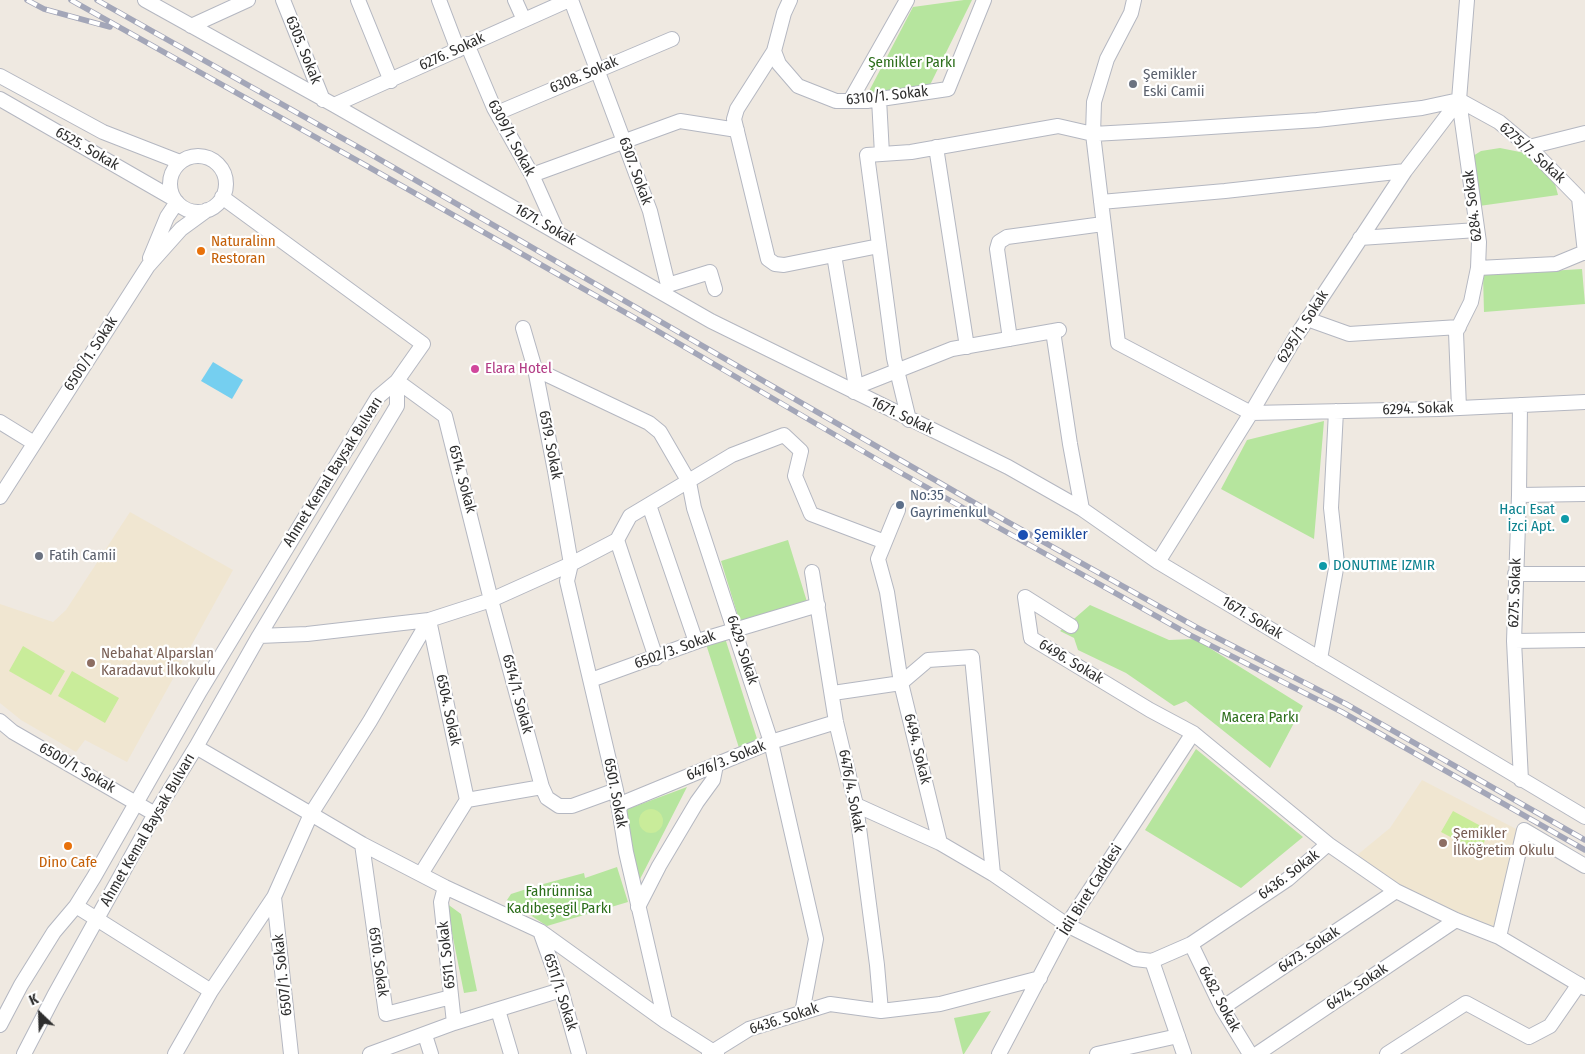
<!DOCTYPE html>
<html>
<head>
<meta charset="utf-8">
<style>
  body { margin:0 }
  #map { position:relative; width:1585px; height:1054px; overflow:hidden; background:#efe9e1; font-family:"Fira Sans Condensed",sans-serif }
  canvas { display:block }
  .north { position:absolute; left:15px; top:989px; width:50px; height:50px; -webkit-text-stroke:4px #fff; paint-order:stroke; rotate:336deg; font-size:14px; font-weight:700; line-height:20px; text-align:center; color:#2e2e2e }
  .north::after { content:''; display:block; margin:auto; width:18px; height:22px; background:#2e2e2e; clip-path:polygon(50% 0,100% 100%,50% 72%,0 100%) }
</style>
</head>
<body>
<div id="map">
<canvas width="1585" height="1054"></canvas>
<div class="north">K</div>
</div>
<script>
const g = document.querySelector('canvas').getContext('2d');
g.lineJoin = 'round';
function fillPath(path, color) { g.fillStyle = color; g.fill(path, 'evenodd'); }
const toPath = rows => new Path2D(rows.map(r => 'M' + r).join(''));
function strokePath(path, color, width, dash) { g.strokeStyle = color; g.lineWidth = width; g.lineCap = dash ? 'butt' : 'round'; g.setLineDash(dash || []); g.stroke(path); }
function drawText(font, color, halo, rows, align = 'center') {
  g.font = font + ' "Fira Sans Condensed",sans-serif'; g.lineWidth = 4.5; g.setLineDash([]); g.textBaseline = 'middle'; g.strokeStyle = halo; g.fillStyle = color; for (const [text, x, y, turn = 0] of rows) {
    g.save(); g.translate(x, y); g.rotate((+turn || 0) * Math.PI / 180); g.textAlign = isNaN(turn) ? turn : align; if (halo) g.strokeText(text, 0, 0); g.fillText(text, 0, 0); g.restore();
  }
}
fillPath(toPath([
  [130,512,233,570,127,762,85,740,76,752,21,720,0,703,0,604,53,622,66,610],
  [1422,780,1518,830,1497,931,1392,883,1356,856,1390,828]
]), '#f0e6d1');
fillPath(toPath([
  [964,0,972,0,928,89,867,95,913,7],
  [1500,148,1525,153,1538,162,1554,180,1558,195,1479,206,1473,156,1481,151],
  [1582,269,1585,304,1484,312,1483,275],
  [1324,421,1314,539,1221,489,1247,440],
  [788,540,808,605,741,626,721,561],
  [1090,605,1169,640,1195,639,1303,706,1270,768,1186,701,1174,706,1126,673,1078,650,1074,638,1060,631],
  [725,638,759,745,740,751,706,644],
  [1196,749,1303,837,1241,888,1145,830],
  [687,787,638,883,625,810],
  [617,867,628,902,547,926,507,900,511,894,536,886,584,873,585,878],
  [446,903,461,914,477,991,464,993],
  [991,1011,964,1054,963,1054,954,1018]
]), '#b6e59e');
fillPath(toPath([
  [23,646,65,671,51,695,9,671],
  [72,671,119,698,105,723,58,696],
  '639 821a12 12 0 1 1 24 0a12 12 0 1 1-24 0Z',
  [1453,811,1490,831,1479,852,1441,832]
]), '#c9ec9a');
fillPath(toPath([
  [213,362,243,380,232,399,201,381]
]), '#75cff0');
const minor = toPath([
  [145,0,334,105,711,321,1008,467,1082,509,1158,562,1585,817],
  [283,0,323,100],
  [358,0,391,81],
  [439,0,458,50],
  [515,0,524,20],
  [571,0,650,211,668,285,710,272,715,289],
  [790,0,784,13,774,51,779,64,798,86,836,101,867,101,948,89,984,0],
  [1134,0,1131,13,1107,59,1094,102,1093,134,1118,343,1251,413,1439,409,1585,402],
  [191,26,248,0],
  [467,44,494,108,532,175,557,231],
  [774,51,737,109,734,119,768,259,775,264,784,265,879,246],
  [0,76,103,132,180,162],
  [0,99,174,199],
  [879,99,882,154],
  [1459,100,1499,122,1529,147,1579,198,1585,253],
  [850,101,907,0],
  [334,105,569,0],
  [497,113,672,39],
  [936,147,967,347],
  [1529,147,1585,133],
  '170 184a28 28 0 1 1 56 0a28 28 0 1 1-56 0Z',
  [532,175,680,121,737,130],
  [1101,202,1225,191,1405,171],
  [1360,238,1477,230],
  [834,255,856,387],
  [150,258,167,217,177,202],
  [1478,268,1556,264,1585,252],
  [1307,319,1349,334,1459,327],
  [523,328,535,369,555,471,571,564,567,581,616,790,626,852,665,1021],
  [1053,331,1070,444,1082,509],
  [1010,339,997,249,999,242,1007,237,1103,224],
  [535,369,649,423,660,432,689,482,694,508,771,742,816,939,802,1013],
  [397,381,445,416,491,600,542,787],
  [854,392,856,387,952,349,1059,330],
  [1520,405,1519,495,1514,641,1521,780],
  [1459,408,1456,332,1471,302,1478,268,1479,242,1459,100,1467,0],
  [909,420,894,358,867,155,911,152,1058,126,1093,134,1165,130,1317,120,1422,108,1459,100],
  [0,422,34,443],
  [1519,495,1585,494],
  [0,497,148,266,181,229,207,210],
  [649,505,696,642],
  [898,510,878,559,887,592,901,683,940,843,993,874,1067,925,1135,959,1152,961,1191,944,1288,879,1328,844,1396,891,1456,920,1499,937,1585,988],
  [617,540,656,658],
  [1158,562,1251,413,1295,338,1405,171,1459,100],
  [812,572,836,722,856,805,877,965,881,1011],
  [1515,574,1585,574],
  [429,620,370,721,311,814,362,844,445,887,540,931,665,1021,717,1054],
  [429,620,467,800],
  [1071,626,1025,597,1031,638,1150,710,1193,733,1328,844],
  [259,636,307,634,429,620,491,600,571,564,617,540,630,516,732,455,784,435,801,451,795,476,811,514,885,542],
  [1514,641,1585,640],
  [1320,659,1337,563,1331,508,1336,411],
  [591,680,701,640,818,605],
  [833,693,901,683,928,660,972,657,993,874],
  [0,721,13,732,155,814],
  [618,805,771,742,836,722],
  [856,805,940,843],
  [362,844,386,1014,451,997],
  [421,874,467,800,542,787,547,798,559,806,572,806,616,790],
  [445,887,441,902,454,1023],
  [274,897,291,1054],
  [76,906,211,991],
  [638,907,659,866,697,802,713,780,716,765],
  [540,931,561,990,579,1054],
  [1499,937,1524,830,1585,866],
  [1191,944,1222,1008,1250,1054],
  [1152,961,1184,1054],
  [1222,1008,1396,891],
  [498,1010,511,1054],
  [0,1025,21,985,54,932,76,906,94,877,200,691,378,397,397,381,423,344,222,197],
  [425,1035,431,1054],
  [24,1054,54,996,155,814,196,747,259,636,397,406,397,381],
  [175,1054,211,991,274,897,311,814,196,747],
  [370,1054,454,1023,561,990],
  [709,1054,749,1029,830,1004,881,1011,940,1004,1040,978],
  [999,1054,1067,925,1193,733],
  [1097,1054,1178,1036],
  [1257,1054,1456,920],
  [1387,1054,1466,1003,1529,1037,1550,1026,1579,984]
]);
strokePath(minor, '#b4b7c1', 16);
strokePath(minor, '#fff', 14);
const rail = toPath([
  [27,0,44,9,110,27],
  [71,0,358,161,642,322,878,460,1190,635,1342,712,1585,850],
  [97,0,365,151,1006,521,1196,627,1346,704,1585,840]
]);
strokePath(rail, '#a3a6b8', 5.5);
strokePath(rail, '#fff', 4, [11]);
for (const [x, y, r, color] of [
  [1133,84,5,"#6b7280"],
  [201,251,5,"#e8710a"],
  [475,369,5,"#d1479c"],
  [900,505,5,"#5c6f8a"],
  [1565,519,5,"#0f9aa8"],
  [1023,535,6,"#1a4fb4"],
  [39,556,5,"#6b7280"],
  [1323,566,5,"#0f9aa8"],
  [91,663,5,"#8d6e63"],
  [1443,843,5,"#8d6e63"],
  [68,846,5,"#e8710a"]
]) { const dot = new Path2D(); dot.arc(x, y, r, 0, 2 * Math.PI); g.fillStyle = color; g.fill(dot); strokePath(dot, '#fff', 2); }
drawText('15px', '#2e2e2e', '#fff', [
  ["6305. Sokak",303,50,68],
  ["6276. Sokak",452,52,-25],
  ["6308. Sokak",584,75,-23],
  ["6310/1. Sokak",887,96,-6],
  ["6309/1. Sokak",511,138,62],
  ["6525. Sokak",87,149,30],
  ["6275/7. Sokak",1532,153,42],
  ["6307. Sokak",635,171,70],
  ["6284. Sokak",1473,206,-97],
  ["1671. Sokak",545,225,30],
  ["6295/1. Sokak",1303,327,-58],
  ["6500/1. Sokak",91,354,-57],
  ["6294. Sokak",1418,409,-2],
  ["1671. Sokak",902,416,26],
  ["6519. Sokak",550,445,79],
  ["Ahmet Kemal Baysak Bulvarı",333,472,-58],
  ["6514. Sokak",462,479,75],
  ["6275. Sokak",1515,593,-88],
  ["1671. Sokak",1252,618,31],
  ["6502/3. Sokak",675,650,-20],
  ["6429. Sokak",742,650,72],
  ["6496. Sokak",1071,662,31],
  ["6514/1. Sokak",517,694,75],
  ["6504. Sokak",448,710,78],
  ["6494. Sokak",917,749,76],
  ["6476/3. Sokak",726,761,-22],
  ["6500/1. Sokak",77,768,30],
  ["6476/4. Sokak",851,791,79],
  ["6501. Sokak",615,793,79],
  ["Ahmet Kemal Baysak Bulvarı",148,830,-60],
  ["6436. Sokak",1289,875,-37],
  ["İdil Biret Caddesi",1091,890,-58],
  ["6473. Sokak",1309,950,-34],
  ["6511. Sokak",447,955,-96],
  ["6510. Sokak",378,962,82],
  ["6507/1. Sokak",283,975,-96],
  ["6474. Sokak",1357,987,-34],
  ["6511/1. Sokak",560,992,72],
  ["6482. Sokak",1219,999,62],
  ["6436. Sokak",784,1019,-18]
]);
drawText('15px', '#2c6e1b', '#fff', [
  ["Şemikler Parkı",912,63],
  ["Macera Parkı",1260,718],
  ["Fahrünnisa",559,892],
  ["Kadıbeşegil Parkı",559,909]
]);
drawText('15px', '#5b616d', '#fff', [
  ["Şemikler",1143,75],
  ["Eski Camii",1143,92],
  ["Fatih Camii",49,556]
], 'left');
drawText('15px', '#c56008', '#fff', [
  ["Naturalinn",211,242],
  ["Restoran",211,259],
  ["Dino Cafe",68,863,"center"]
], 'left');
drawText('15px', '#b23c85', '#fff', [
  ["Elara Hotel",485,369]
], 'left');
drawText('15px', '#4e5e75', '#fff', [
  ["No:35",910,496],
  ["Gayrimenkul",910,513]
], 'left');
drawText('15px', '#0d838f', '#fff', [
  ["Hacı Esat",1555,510],
  ["İzci Apt.",1555,527],
  ["DONUTIME IZMIR",1333,566,"left"]
], 'right');
drawText('15px', '#164399', '#fff', [
  ["Şemikler",1034,535]
], 'left');
drawText('15px', '#785e54', '#fff', [
  ["Nebahat Alparslan",101,654],
  ["Karadavut İlkokulu",101,671],
  ["Şemikler",1453,834],
  ["İlköğretim Okulu",1453,851]
], 'left');
</script>
</body>
</html>
